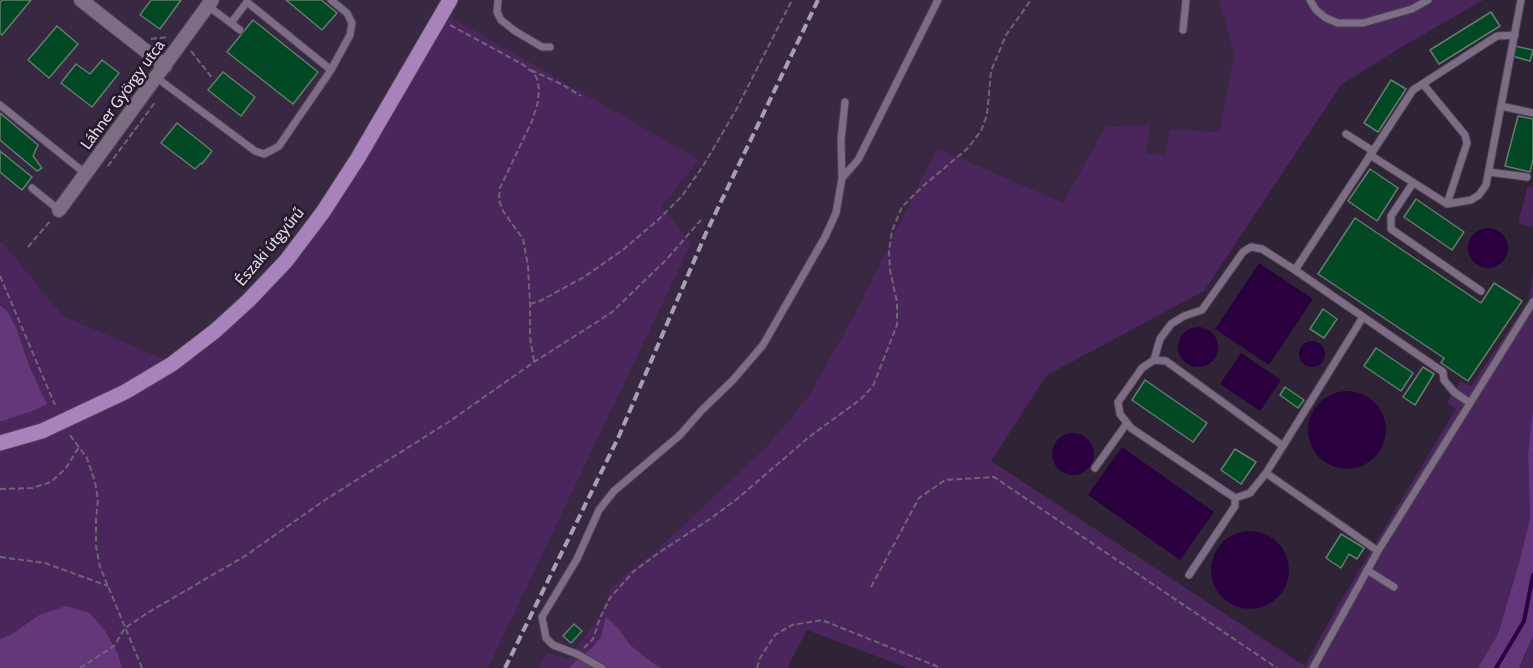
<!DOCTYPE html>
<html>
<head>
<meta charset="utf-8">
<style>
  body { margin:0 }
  canvas { display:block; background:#2f2336 }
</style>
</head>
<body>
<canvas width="1533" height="668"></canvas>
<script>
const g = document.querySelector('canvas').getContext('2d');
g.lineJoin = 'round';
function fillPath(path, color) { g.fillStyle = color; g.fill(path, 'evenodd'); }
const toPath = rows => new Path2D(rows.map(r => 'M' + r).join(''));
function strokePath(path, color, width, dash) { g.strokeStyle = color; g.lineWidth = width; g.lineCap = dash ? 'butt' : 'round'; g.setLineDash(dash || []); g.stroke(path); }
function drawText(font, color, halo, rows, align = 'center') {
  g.font = font + ' Cabin,sans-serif'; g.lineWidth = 5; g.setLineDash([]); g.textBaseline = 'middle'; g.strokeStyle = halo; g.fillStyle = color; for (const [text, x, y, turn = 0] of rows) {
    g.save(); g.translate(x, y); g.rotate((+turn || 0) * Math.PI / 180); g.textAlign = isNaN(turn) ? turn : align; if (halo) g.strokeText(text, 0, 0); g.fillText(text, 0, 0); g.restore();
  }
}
fillPath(toPath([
  [0,0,1219,0,1234,54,1219,132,1171,129,1167,155,1146,153,1149,125,1105,127,1063,203,856,312,808,397,767,446,654,553,629,571,611,589,595,623,566,659,547,652,539,668,488,668,691,244,662,206,699,159,358,157,247,300,169,361,63,316,3,244,0,243]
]), '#392842');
fillPath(toPath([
  [1219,0,1483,0,1398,49,1341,85,1204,291,1047,375,991,461,1305,666,1336,609,1456,409,1447,402,1460,382,1471,386,1529,300,1533,273,1533,409,1528,454,1530,518,1519,563,1498,634,1478,668,908,668,807,630,787,668,539,668,547,652,567,659,595,623,611,589,629,571,654,553,767,446,808,397,856,312,937,148,1063,203,1105,127,1150,125,1146,153,1166,155,1170,129,1219,132,1234,54],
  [442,12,699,160,662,206,691,244,488,668,122,668,118,654,106,632,90,613,39,615,12,634,0,639,0,422,19,416,42,393,29,365,16,327,8,312,0,305,0,243,3,243,63,316,169,361,214,330,285,260],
  [1528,186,1533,187,1533,227,1518,223],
  [1533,636,1533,668,1519,668,1525,656]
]), '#4b265d');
fillPath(toPath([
  [0,305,8,312,16,327,29,365,47,404,35,410,0,422],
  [1533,382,1533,636,1519,668,1478,668,1498,634,1519,563,1530,518,1528,454,1533,409],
  [66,606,90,613,106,632,118,654,122,668,0,668,0,639,12,634,39,615],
  [606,617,619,629,630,645,654,664,662,668,569,668,578,659,591,649,601,637]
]), '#633779');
fillPath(toPath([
  '1468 248a20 20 0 1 1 40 0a20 20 0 1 1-40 0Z',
  [1259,263,1313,299,1269,365,1215,329],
  '1178 347a20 20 0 1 1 40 0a20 20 0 1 1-40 0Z',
  '1299 354a13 13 0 1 1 26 0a13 13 0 1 1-26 0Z',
  [1241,353,1281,380,1260,411,1220,384],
  '1308 430a39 39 0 1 1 78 0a39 39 0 1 1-78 0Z',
  '1052 454a21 21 0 1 1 42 0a21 21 0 1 1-42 0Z',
  [1122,447,1214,512,1180,560,1088,495],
  '1211 570a39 39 0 1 1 78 0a39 39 0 1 1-78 0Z'
]), '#2b003e');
strokePath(toPath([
  [1496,668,1524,621,1533,575]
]), '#2b003e', 4);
const building = toPath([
  [2,0,31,0,2,35,0,33,0,3,2,0],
  [151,0,181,0,160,29,140,15,151,0],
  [286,0,321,0,337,13,322,30,286,0],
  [1491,12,1500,26,1439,64,1430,50,1491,12],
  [253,20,318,72,293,104,227,52,253,20],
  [57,26,78,44,49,78,28,60,57,26],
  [1515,46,1533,50,1530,61,1512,56,1515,46],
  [102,60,119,73,92,107,61,83,76,64,90,74,102,60],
  [223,72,255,97,241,116,208,90,223,72],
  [1391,80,1406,89,1378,132,1364,123,1391,80],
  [0,113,38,145,33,156,42,168,37,171,0,140,0,113],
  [1518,116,1533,119,1533,160,1530,172,1505,166,1518,116],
  [177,123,212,151,202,164,201,163,195,169,161,143,177,123],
  [0,151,32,177,22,190,0,172,0,151],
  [1370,169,1398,188,1377,221,1348,201,1370,169],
  [1416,199,1464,232,1452,250,1404,217,1416,199],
  [1355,218,1481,303,1494,283,1522,301,1468,381,1441,363,1444,358,1318,274,1355,218],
  [1323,309,1337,319,1324,338,1310,329,1323,309],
  [1376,348,1413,373,1401,391,1364,366,1376,348],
  [1423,367,1434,374,1415,405,1403,397,1423,367],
  [1145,380,1207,423,1193,442,1132,400,1145,380],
  [1285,387,1304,400,1298,408,1280,395,1285,387],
  [1235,449,1256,462,1241,484,1221,470,1235,449],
  [1341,534,1364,548,1357,559,1349,554,1341,568,1326,558,1341,534],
  [574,624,582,631,571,643,563,636,574,624]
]);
fillPath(building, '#004924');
strokePath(building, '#647c6b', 1.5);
const service = toPath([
  [498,0,497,12,501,20,515,31,542,47,550,47],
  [1310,0,1316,10,1326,18,1338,23,1363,23,1412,9,1428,0],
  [208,6,240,30],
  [1183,30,1186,0],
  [331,70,350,35,352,23,347,13,331,0],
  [157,78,255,151,264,154,272,150,279,146,331,70,247,2,231,23],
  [1423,84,1465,135,1467,143,1447,204],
  [0,105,86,174],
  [1501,106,1533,113],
  [1346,134,1373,151],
  [1370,155,1447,204,1471,200,1479,195,1486,185,1521,0],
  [1489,172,1527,177],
  [842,178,858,160,938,0],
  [1413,183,1391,216,1391,229,1481,291],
  [32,188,59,210],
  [1154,360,1160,339,1171,324,1184,316,1202,310,1243,252,1251,247,1262,249,1295,270],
  [1470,403,1454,392,1444,380,1443,372,1295,270,1413,90,1497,36,1515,35],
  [1283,446,1166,361,1154,360,1142,368,1118,402,1120,414,1131,428,1235,498,1250,493,1266,473,1283,446,1363,317],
  [1095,468,1127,423],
  [1266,473,1378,551],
  [1367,570,1394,587],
  [1189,575,1235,506,1235,498],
  [602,668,577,654,553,645,546,638,542,617,577,559,599,510,614,491,680,435,702,410,733,380,763,345,825,237,836,213,842,178,841,140,845,102],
  [1313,668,1378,551,1533,302]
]);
const minor = toPath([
  [81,0,165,66],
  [59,210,212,0]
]);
const primary = toPath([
  [0,443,42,431,125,392,172,364,215,331,248,301,286,261,323,212,358,158,450,0]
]);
strokePath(service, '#4b4151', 9);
strokePath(minor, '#4b4151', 16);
strokePath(primary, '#4b4151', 17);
strokePath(toPath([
  [450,25,522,64,534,73,537,79,539,89,538,102,532,121,500,188,499,200,503,211,523,239,528,266,530,304,530,337,534,361],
  [151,39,169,37],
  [191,51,213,79],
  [531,70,563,85,581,96],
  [108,166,156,101],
  [28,247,51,220],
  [0,276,55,405],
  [530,304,540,301,584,277,624,249,659,219,682,196,703,166,736,110,792,0],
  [70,435,87,458,95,482,98,499,96,519,96,546,100,567,142,668],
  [0,489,32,488,51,482,66,468,79,447],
  [0,557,45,563,108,586],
  [871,587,919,498,945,480,994,477,1277,668],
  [584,648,593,639,600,618,610,598,634,571,660,552,710,519,737,499,809,437,861,399,873,386,897,325,897,302,890,270,889,251,892,231,902,207,923,186,967,149,981,131,987,115,991,71,1006,35,1031,0],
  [80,668,114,646,125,628,149,612,245,556,325,500,450,421,534,362,611,313,666,260,701,220],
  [757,668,760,658,775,635,792,625,822,620,941,668]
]), '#6f6475', 2, [6, 3]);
strokePath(service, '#7c6d84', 7);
strokePath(minor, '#7c6d84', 14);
strokePath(primary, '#a782bb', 15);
strokePath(toPath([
  [505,668,619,436,706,233,818,0]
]), '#a9a0af', 4, [9, 4.5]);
drawText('16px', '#dfd7e4', '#25192c', [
  ["Láhner György utca",123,95,-54],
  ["Északi útgyűrű",270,247,-50]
]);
</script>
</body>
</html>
